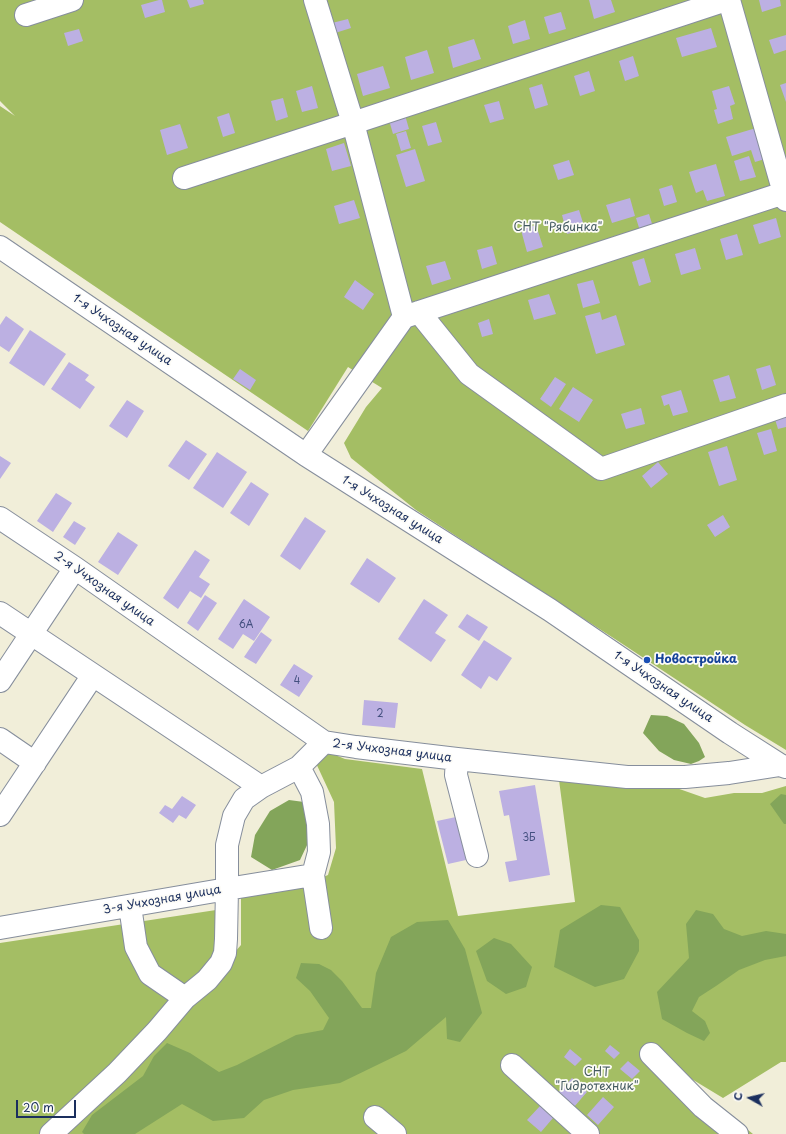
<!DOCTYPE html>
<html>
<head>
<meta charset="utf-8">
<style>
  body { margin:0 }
  #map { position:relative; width:786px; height:1134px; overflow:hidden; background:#f1eed9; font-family:"Playpen Sans",sans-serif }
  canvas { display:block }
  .north { position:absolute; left:730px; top:1078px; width:40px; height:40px; -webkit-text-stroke:3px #fdfcf7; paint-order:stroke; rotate:278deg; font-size:11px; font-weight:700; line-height:16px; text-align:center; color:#1b2f5e }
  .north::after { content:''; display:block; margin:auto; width:14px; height:18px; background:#1b2f5e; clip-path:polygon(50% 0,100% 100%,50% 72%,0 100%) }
  .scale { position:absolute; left:16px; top:1100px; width:60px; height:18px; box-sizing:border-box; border:2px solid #1b2f5e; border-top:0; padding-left:5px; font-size:12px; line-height:14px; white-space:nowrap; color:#1b2f5e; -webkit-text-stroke:3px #fdfcf7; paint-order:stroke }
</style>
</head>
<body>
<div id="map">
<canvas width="786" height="1134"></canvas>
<div class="north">С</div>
<div class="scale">20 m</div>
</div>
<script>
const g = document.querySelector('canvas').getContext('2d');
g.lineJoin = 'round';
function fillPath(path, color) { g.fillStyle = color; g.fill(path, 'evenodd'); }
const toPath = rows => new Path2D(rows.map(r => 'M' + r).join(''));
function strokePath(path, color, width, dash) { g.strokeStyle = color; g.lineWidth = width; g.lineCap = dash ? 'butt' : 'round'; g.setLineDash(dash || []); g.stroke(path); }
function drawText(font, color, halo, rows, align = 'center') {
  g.font = font + ' "Playpen Sans",sans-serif'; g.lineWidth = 3.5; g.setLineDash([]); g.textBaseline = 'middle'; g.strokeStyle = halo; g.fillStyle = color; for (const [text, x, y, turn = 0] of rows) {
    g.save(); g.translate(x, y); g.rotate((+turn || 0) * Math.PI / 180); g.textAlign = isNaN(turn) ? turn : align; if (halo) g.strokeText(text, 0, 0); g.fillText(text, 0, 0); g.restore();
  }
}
fillPath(toPath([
  [0,0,786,0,786,750,745,725,618,641,416,510,351,458,344,443,366,407,382,388,348,367,308,431,0,222,0,106,15,116,0,101],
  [328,752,345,759,422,769,458,916,575,902,559,780,668,785,705,798,734,793,762,793,786,786,786,1062,781,1062,723,1098,662,1061,753,1134,0,1134,0,943,216,910,234,953,241,945,241,898,304,885,328,875,336,848,334,802,315,761]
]), '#a4be64');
fillPath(toPath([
  [651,715,667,716,684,724,699,743,705,757,699,761,691,764,674,760,659,751,643,733],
  [781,794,786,795,786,824,784,824,770,804],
  [289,800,304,802,309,821,308,843,300,860,272,870,251,857,255,835,270,811],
  [601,905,620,907,639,940,639,951,624,979,595,987,554,967,560,930],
  [696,910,713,914,724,929,742,936,766,931,786,934,786,956,765,960,739,970,716,986,699,997,692,1011,705,1021,710,1033,704,1041,687,1033,662,1019,657,992,689,958,686,924],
  [448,920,465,949,482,1013,460,1042,447,1039,446,1017,406,1051,340,1083,293,1090,264,1100,244,1118,213,1121,182,1104,135,1134,84,1134,82,1132,92,1115,143,1076,154,1056,167,1043,190,1053,219,1072,237,1065,296,1035,323,1030,329,1018,310,991,296,978,301,963,319,964,331,970,342,981,362,1008,371,1008,376,973,391,937,417,922],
  [494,938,511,944,532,967,526,987,506,994,487,981,476,951]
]), '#83a55a');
fillPath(toPath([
  [159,0,162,0,165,12,145,18,141,5],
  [187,0,203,0,204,4,190,8],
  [589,0,611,0,615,12,594,19],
  [759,0,780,0,781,6,762,12],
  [561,12,566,29,549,34,544,17],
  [348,19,351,28,335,33,332,23],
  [525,20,530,39,513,44,508,26],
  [711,28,717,47,682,57,676,38],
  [79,29,83,41,68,46,64,33],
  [786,35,786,50,774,54,769,40],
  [474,39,481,59,453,68,448,47],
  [427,50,434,73,411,80,405,57],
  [633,56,639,76,625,81,619,61],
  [383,66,390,88,363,96,357,74],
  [589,71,595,91,580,96,574,76],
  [786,83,786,102,780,85],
  [542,84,548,105,535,109,529,88],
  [312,86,318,108,302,112,296,91],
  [729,86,735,104,730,106,733,119,718,124,714,110,717,109,712,91],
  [283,98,288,117,276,121,271,101],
  [499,101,504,119,490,123,484,105],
  [229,113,235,133,223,137,217,117],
  [405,115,409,129,393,134,389,120],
  [436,122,442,142,428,146,422,126],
  [180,124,188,148,167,155,160,130],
  [756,128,765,159,755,162,751,150,732,156,726,137],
  [406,131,411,148,401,151,396,134],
  [344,143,351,166,332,171,326,149],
  [415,149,425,181,406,187,396,155],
  [749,156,756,177,740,181,734,161],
  [569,160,574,175,558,180,553,165],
  [716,164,725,196,707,201,703,190,696,193,689,172],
  [672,185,677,202,664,206,659,189],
  [630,198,635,216,612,223,606,205],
  [354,200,360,218,339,224,334,206],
  [579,210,585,229,567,234,562,215],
  [649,214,653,227,640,231,636,218],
  [776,218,781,237,759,244,753,225],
  [536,225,543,247,527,252,521,230],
  [737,234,743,255,726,260,720,239],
  [492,246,497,264,482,269,477,250],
  [695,248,701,269,681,275,675,254],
  [644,258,651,282,639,286,632,262],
  [445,261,451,279,432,285,426,266],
  [355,280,374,294,363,310,344,297],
  [593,280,600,303,583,308,577,284],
  [549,294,556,314,534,320,528,300],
  [600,312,602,320,616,315,625,345,596,354,585,316],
  [6,316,24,329,9,352,0,346,0,325],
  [489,319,493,334,482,337,478,323],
  [30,330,66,354,44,386,9,363],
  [69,362,89,375,85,380,95,387,80,409,51,389],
  [770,365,776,385,762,390,756,369],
  [240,369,256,380,250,390,233,379],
  [729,375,736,398,720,402,713,380],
  [555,377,566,384,551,407,540,399],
  [573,387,593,400,579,422,559,409],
  [681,390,688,412,673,416,669,404,664,406,661,396],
  [127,400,144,411,127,438,109,426],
  [641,408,645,424,626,429,621,414],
  [786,412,786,427,778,429,774,416],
  [771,429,777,451,764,455,757,433],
  [186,440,207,454,189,480,168,466],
  [727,446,737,480,719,486,708,452],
  [217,452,247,472,223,508,193,488],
  [0,456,11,463,0,479],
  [658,462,668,474,651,488,642,476],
  [251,482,269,494,249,526,230,513],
  [56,493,72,503,53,532,37,521],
  [723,515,730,527,715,537,707,525],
  [305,517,326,531,300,570,280,556],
  [74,521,86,528,75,545,63,537],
  [118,532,138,545,118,575,98,562],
  [195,550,210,560,199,577,210,584,201,598,190,591,178,609,163,598],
  [367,558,396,578,379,603,350,584],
  [205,595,217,603,198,631,187,623],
  [244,599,270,617,254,641,243,634,233,649,218,639],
  [424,599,448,615,435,633,446,640,431,662,398,639],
  [467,614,488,627,479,641,458,627],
  [261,632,272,640,256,664,244,657],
  [484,640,512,658,497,681,489,676,481,689,461,675],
  [294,664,313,676,299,697,280,685],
  [364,700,398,703,395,728,362,725],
  [535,785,550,875,509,882,505,862,517,860,509,815,504,816,499,791],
  [182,796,196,805,186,819,179,815,173,823,159,813,165,805,172,809],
  [456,817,466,860,448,864,437,821],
  [610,1045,620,1053,614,1059,605,1051],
  [570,1049,582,1059,575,1066,564,1057],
  [628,1061,640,1071,632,1079,620,1069],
  [572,1078,587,1092,574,1107,558,1093],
  [603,1097,614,1107,598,1125,587,1115],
  [540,1106,553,1118,541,1132,527,1120]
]), '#bcb0e2');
const minor = toPath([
  [315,0,353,123,404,317],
  [729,0,786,200],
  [26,15,72,0],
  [184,178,353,123,726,0],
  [0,247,306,455,550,610,730,733,780,765,786,767],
  [419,312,469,374,601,469,786,405],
  [306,455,404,317,784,193],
  [0,518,75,568,324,742,356,747,457,759,627,777,685,777,729,773,780,765],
  [0,613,261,787],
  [0,681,75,568],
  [0,739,35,763],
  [457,759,456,775,477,856],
  [299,767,312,792,318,824,319,852,313,875,321,928],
  [0,815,93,675],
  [130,906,136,947,150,974,185,998,207,980,221,963,225,953,226,939,227,889,313,875],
  [0,928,227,889,227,845,234,816,244,799,261,787,299,767,324,742],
  [651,1054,703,1107,737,1134],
  [512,1065,588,1134],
  [375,1117,395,1134],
  [51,1134,117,1073,157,1031,185,998]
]);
strokePath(minor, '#868e9c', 24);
strokePath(minor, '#fff', 22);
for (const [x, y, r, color] of [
  [647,660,4,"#1a4fb4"]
]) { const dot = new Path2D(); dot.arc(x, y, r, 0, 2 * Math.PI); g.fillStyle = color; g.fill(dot); strokePath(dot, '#fdfcf7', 1.5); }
drawText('10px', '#434f7f', null, [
  ["6А",246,625],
  ["4",297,681],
  ["2",380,714],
  ["3Б",529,838]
]);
drawText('12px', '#445a60', '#fdfcf7', [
  ["СНТ \"Рябинка\"",558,228],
  ["СНТ",597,1073],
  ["\"Гидротехник\"",597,1087]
]);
drawText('12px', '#1b2f5e', '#fdfcf7', [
  ["1-я Учхозная улица",122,330,34],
  ["1-я Учхозная улица",392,510,32],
  ["2-я Учхозная улица",104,589,35],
  ["1-я Учхозная улица",663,687,34],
  ["2-я Учхозная улица",392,751,7],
  ["3-я Учхозная улица",162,900,-10]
]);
drawText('bold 12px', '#164399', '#fdfcf7', [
  ["Новостройка",655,660]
], 'left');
</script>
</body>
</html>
